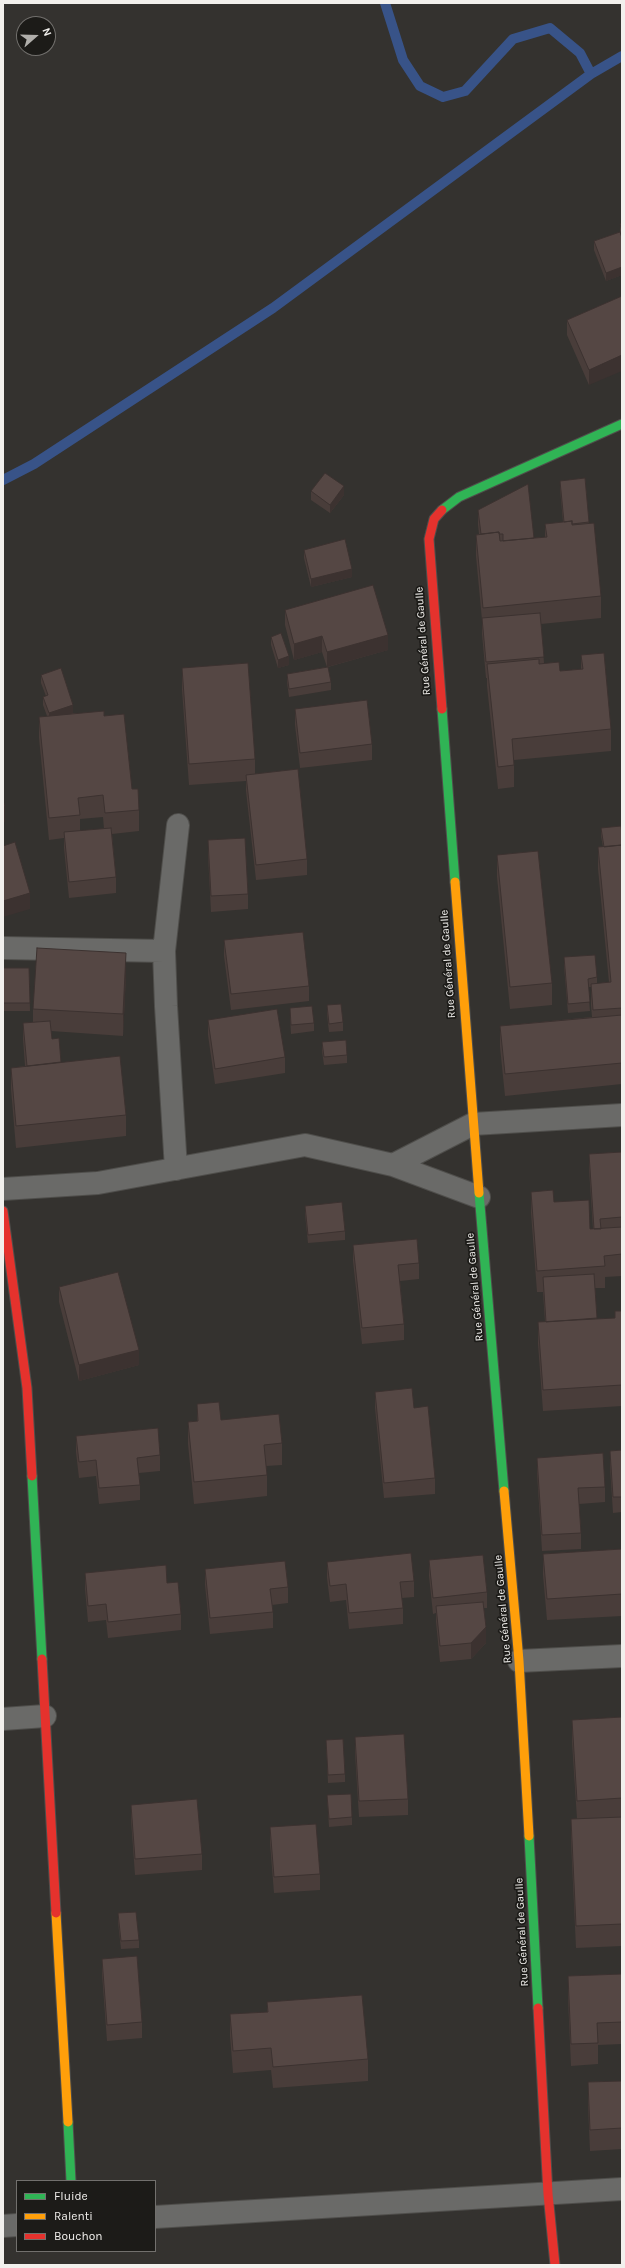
<!DOCTYPE html>
<html>
<head>
<meta charset="utf-8">
<style>
  body { margin:0 }
  #map { position:relative; width:625px; height:2268px; overflow:hidden; background:#34322f; font-family:Karla,sans-serif }
  canvas { display:block }
  .frame { position:absolute; inset:0; border:4px solid #f2f0ed; pointer-events:none }
  .legend { position:absolute; left:16px; top:2180px; width:140px; height:72px; box-sizing:border-box; background:#1c1b18; border:1px solid #72706d; margin:0; padding:5px 7px; list-style:none; font-size:12px; color:#f2f0ed }
  .legend li { display:flex; align-items:center; gap:8px; height:20px }
  .legend b { width:20px; border:1px solid #72706d }
  .north { position:absolute; left:16px; top:16px; width:40px; height:40px; box-sizing:border-box; background:#1c1b18; border:1px solid #72706d; border-radius:50%; rotate:70deg; font-size:11px; font-weight:700; line-height:16px; text-align:center; color:#f2f0ed }
  .north::after { content:''; display:block; margin:auto; width:14px; height:18px; background:#b0aeaa; clip-path:polygon(50% 0,100% 100%,50% 72%,0 100%) }
</style>
</head>
<body>
<div id="map">
<canvas width="625" height="2268"></canvas>
<div class="frame"></div>
<ul class="legend">
<li><b style="height:5px;background:#30b455"></b>Fluide</li>
<li><b style="height:5px;background:#ff9f0a"></b>Ralenti</li>
<li><b style="height:5px;background:#e5322d"></b>Bouchon</li>
</ul>
<div class="north">N</div>
</div>
<script>
const g = document.querySelector('canvas').getContext('2d');
g.lineJoin = 'round';
const toPath = rows => new Path2D(rows.map(r => 'M' + r).join(''));
function strokePath(path, color, width, dash) { g.strokeStyle = color; g.lineWidth = width; g.lineCap = dash ? 'butt' : 'round'; g.setLineDash(dash || []); g.stroke(path); }
function fillPath(path, color) { g.fillStyle = color; g.fill(path, 'evenodd'); }
function drawText(font, color, halo, rows, align = 'center') {
  g.font = font + ' Karla,sans-serif'; g.lineWidth = 3.5; g.setLineDash([]); g.textBaseline = 'middle'; g.strokeStyle = halo; g.fillStyle = color; for (const [text, x, y, turn = 0] of rows) {
    g.save(); g.translate(x, y); g.rotate((+turn || 0) * Math.PI / 180); g.textAlign = isNaN(turn) ? turn : align; if (halo) g.strokeText(text, 0, 0); g.fillText(text, 0, 0); g.restore();
  }
}
strokePath(toPath([
  [385,3,403,60,420,86,443,97,465,91,513,39,550,28,580,53,591,74],
  [3,480,34,464,273,308,591,74,622,56]
]), '#385388', 10);
const street = toPath([
  [3,948,164,951],
  [393,1165,473,1124,622,1115],
  [176,1169,166,1006,164,951,178,825],
  [3,1189,98,1183,305,1145,393,1165,479,1197],
  [519,1661,622,1656],
  [3,1719,45,1716],
  [155,2217,622,2189],
  [3,2226,17,2225]
]);
const fast = toPath([
  [442,510,459,497,622,424],
  [442,709,455,882],
  [479,1193,504,1491],
  [32,1476,42,1659],
  [529,1836,538,2008],
  [68,2122,71,2181]
]);
const slow = toPath([
  [455,882,479,1193],
  [504,1491,519,1661,529,1836],
  [56,1913,68,2122]
]);
const jam = toPath([
  [442,709,429,539,434,519,442,510],
  [3,1211,27,1388,32,1476],
  [42,1659,56,1913],
  [538,2008,548,2194,555,2265]
]);
strokePath(street, '#4f4e4b', 24);
strokePath(fast, '#4f4e4b', 11);
strokePath(slow, '#4f4e4b', 11);
strokePath(jam, '#4f4e4b', 11);
strokePath(street, '#6a6a68', 22);
strokePath(fast, '#30b455', 9);
strokePath(slow, '#ff9f0a', 9);
strokePath(jam, '#e5322d', 9);
fillPath(toPath([
  [622,223,622,275,606,281,594,250,594,241,620,232,620,224],
  [622,296,589,385,567,335,567,320],
  [585,478,589,524,601,596,601,618,541,624,544,663,560,671,581,669,581,655,611,729,611,751,514,760,514,787,498,789,487,686,487,678,486,678,482,634,482,620,476,556,476,535,479,534,478,525,478,510,534,538,545,537,545,524,563,522,560,489,560,481],
  [311,491,344,495,330,513,311,500],
  [304,550,352,577,311,587,304,558],
  [285,610,388,650,328,667,331,682,331,690,289,697,287,682,287,674,327,667,322,652,294,660,285,625],
  [271,637,289,665,278,668,271,645],
  [182,668,255,759,255,774,307,859,307,875,256,880,246,791,246,781,189,785,182,690],
  [41,675,73,713,104,716,139,810,139,831,112,834,116,877,116,893,69,898,64,848,64,838,49,840,39,738,39,717,47,716,43,705,43,697,46,696,41,683],
  [103,817,104,829,80,831,80,819],
  [295,709,372,744,372,760,300,768,295,725],
  [601,828,622,835,622,1084,505,1096,500,1047,500,1026,592,1017,591,1006,591,987,588,987,590,1011,568,1013,564,966,564,957,597,977,597,984,609,982,598,869,598,847,603,847,601,836],
  [208,840,248,894,248,909,211,912,208,855],
  [497,855,552,983,552,1005,510,1009,497,877],
  [224,940,309,986,309,1001,231,1010,224,956],
  [3,968,29,968,30,1011,3,1011],
  [126,975,123,1036,51,1031,52,1039,61,1062,126,1115,126,1136,16,1148,11,1089,11,1068,25,1066,23,1039,23,1023,33,1022,33,1009],
  [327,1005,343,1022,343,1031,329,1032,327,1014],
  [290,1008,314,1023,314,1031,291,1034,290,1016],
  [208,1020,285,1057,285,1073,215,1084,208,1035],
  [322,1042,347,1055,347,1063,324,1065,322,1051],
  [622,1152,622,1276,605,1277,605,1288,595,1288,597,1319,615,1318,615,1311,622,1311,622,1406,543,1411,538,1344,538,1322,545,1322,543,1292,537,1292,531,1213,531,1192,554,1202,590,1229,593,1229,589,1169,589,1154],
  [305,1206,345,1231,345,1240,308,1243,305,1214],
  [353,1245,419,1263,419,1279,400,1281,404,1324,404,1340,362,1344,353,1261],
  [59,1287,139,1365,79,1381,59,1302],
  [375,1392,414,1408,435,1478,435,1494,384,1498,375,1408],
  [197,1404,221,1420,282,1443,282,1465,266,1466,267,1475,267,1496,194,1504,188,1444,188,1422,197,1421],
  [76,1436,160,1455,160,1471,139,1473,140,1485,140,1500,99,1504,96,1476,79,1478,76,1452],
  [622,1450,622,1512,613,1513,610,1467,610,1451],
  [537,1458,605,1487,605,1502,579,1504,581,1533,581,1549,542,1551,537,1473],
  [622,1549,622,1616,547,1620,543,1575,543,1554],
  [429,1560,487,1592,487,1608,484,1608,486,1643,471,1659,440,1662,436,1622,436,1613,433,1614,429,1576],
  [327,1562,414,1581,414,1597,402,1598,403,1608,403,1624,349,1629,346,1600,330,1602,327,1578],
  [205,1569,288,1587,288,1603,272,1605,273,1612,273,1628,210,1634,205,1585],
  [85,1573,167,1583,181,1614,181,1630,108,1638,106,1620,88,1622,85,1589],
  [622,1717,622,1946,576,1948,571,1841,571,1819,577,1819,572,1742,572,1720],
  [355,1737,408,1799,408,1815,359,1817,355,1753],
  [326,1740,345,1774,345,1782,328,1783],
  [327,1795,352,1817,352,1825,329,1827],
  [131,1805,202,1854,202,1870,135,1875,131,1820],
  [270,1827,320,1874,320,1890,274,1893,270,1843],
  [118,1913,139,1940,139,1948,121,1949,118,1922],
  [102,1959,142,2022,142,2038,107,2041,102,1974],
  [622,1974,622,2044,598,2045,598,2064,571,2066,568,1998,568,1976],
  [267,2002,368,2059,368,2081,273,2088,271,2070,233,2073,230,2036,230,2014,267,2012],
  [622,2081,622,2149,590,2151,588,2104,588,2082]
]), '#493d3a');
fillPath(toPath([
  [622,267,622,275,606,281,606,273],
  [622,355,622,371,589,385,589,370],
  [344,486,344,495,330,513,330,505],
  [352,569,352,577,311,587,311,579],
  [388,635,388,650,327,667,327,652],
  [322,636,322,652,294,660,294,644],
  [289,656,289,665,278,668,278,660],
  [73,705,73,713,49,722,49,713],
  [5,806,5,822,3,823,3,807],
  [30,893,30,909,3,917,3,901],
  [126,953,126,975,123,1036,123,1014],
  [139,1350,139,1365,79,1381,79,1365],
  [486,1627,486,1643,471,1659,471,1643]
]), '#3c3230');
const building = toPath([
  [622,223,622,231,620,224,622,223],
  [620,232,622,238,622,267,606,273,594,241,620,232],
  [622,296,622,355,589,370,567,320,622,296],
  [325,473,344,486,330,505,311,491,325,473],
  [585,478,589,522,572,524,572,521,564,522,560,481,585,478],
  [528,484,534,538,503,541,503,534,499,534,499,532,481,534,478,510,528,484],
  [572,521,572,525,594,523,601,596,483,608,476,535,499,532,500,541,547,537,545,524,572,521],
  [345,539,352,569,311,579,304,550,345,539],
  [373,585,388,635,327,652,322,636,294,644,285,610,373,585],
  [540,613,544,657,486,662,482,618,540,613],
  [281,633,289,656,278,660,271,637,281,633],
  [604,653,611,729,512,739,514,765,498,767,487,664,539,659,539,664,559,662,560,671,583,669,581,655,604,653],
  [248,663,255,759,189,764,182,668,248,663],
  [328,667,331,682,289,689,287,674,328,667],
  [61,668,73,705,49,713,43,697,48,695,41,675,61,668],
  [367,700,372,744,300,753,295,709,367,700],
  [104,711,104,716,124,714,132,789,138,789,139,810,105,813,103,795,78,798,80,815,49,818,39,717,104,711],
  [298,769,307,859,256,865,246,775,298,769],
  [3,800,5,806,3,807,3,800],
  [621,826,622,835,622,845,604,847,601,828,621,826],
  [111,828,116,877,69,882,64,832,111,828],
  [245,838,248,894,211,896,208,840,245,838],
  [15,842,30,893,3,901,3,846,15,842],
  [622,845,622,1008,593,1010,591,984,611,982,598,847,622,845],
  [538,851,552,983,510,987,497,855,538,851],
  [303,932,309,986,231,994,224,940,303,932],
  [37,948,126,953,123,1014,33,1009,37,948],
  [595,955,597,977,588,979,590,1002,568,1004,564,957,595,955],
  [3,968,29,968,30,1003,3,1003,3,968],
  [341,1004,343,1022,329,1024,327,1005,341,1004],
  [312,1006,314,1023,291,1025,290,1008,312,1006],
  [277,1009,285,1057,215,1069,208,1020,277,1009],
  [622,1015,622,1063,505,1074,500,1026,622,1015],
  [50,1021,52,1039,59,1038,61,1062,27,1066,23,1023,50,1021],
  [346,1040,347,1055,324,1057,322,1042,346,1040],
  [120,1056,126,1115,16,1126,11,1068,120,1056],
  [622,1152,622,1217,600,1219,601,1229,594,1229,589,1154,622,1152],
  [553,1190,554,1202,589,1200,590,1229,622,1227,622,1254,604,1256,605,1266,537,1271,531,1192,553,1190],
  [342,1202,345,1231,308,1235,305,1206,342,1202],
  [417,1239,419,1263,398,1265,404,1324,362,1328,353,1245,417,1239],
  [118,1272,139,1350,79,1365,59,1287,118,1272],
  [594,1274,597,1318,546,1322,543,1277,594,1274],
  [615,1311,622,1311,622,1385,543,1390,538,1322,615,1318,615,1311],
  [412,1388,414,1408,428,1406,435,1478,384,1483,375,1392,412,1388],
  [219,1402,221,1420,279,1414,282,1443,264,1445,267,1475,194,1482,188,1422,198,1421,197,1404,219,1402],
  [158,1428,160,1455,137,1458,140,1485,99,1488,96,1460,79,1462,76,1436,158,1428],
  [622,1450,622,1497,613,1497,610,1451,622,1450],
  [603,1453,605,1487,578,1488,581,1533,542,1535,537,1458,603,1453],
  [622,1549,622,1594,547,1599,543,1554,622,1549],
  [411,1553,414,1581,400,1582,403,1608,349,1613,346,1584,330,1586,327,1562,411,1553],
  [483,1555,487,1592,433,1598,429,1560,483,1555],
  [285,1561,288,1587,270,1589,273,1612,210,1618,205,1569,285,1561],
  [166,1565,167,1583,178,1582,181,1614,108,1622,106,1604,88,1606,85,1573,166,1565],
  [483,1602,486,1627,471,1643,440,1646,436,1606,483,1602],
  [622,1717,622,1798,577,1801,572,1720,622,1717],
  [404,1734,408,1799,359,1801,355,1737,404,1734],
  [343,1739,345,1774,328,1775,326,1740,343,1739],
  [351,1794,352,1817,329,1819,327,1795,351,1794],
  [197,1799,202,1854,135,1859,131,1805,197,1799],
  [622,1817,622,1924,576,1926,571,1819,622,1817],
  [316,1824,320,1874,274,1877,270,1827,316,1824],
  [136,1912,139,1940,121,1941,118,1913,136,1912],
  [137,1956,142,2022,107,2025,102,1959,137,1956],
  [622,1974,622,2022,597,2023,598,2043,571,2044,568,1976,622,1974],
  [362,1995,368,2059,273,2067,271,2048,233,2051,230,2014,268,2012,267,2002,362,1995],
  [622,2081,622,2128,590,2130,588,2082,622,2081]
]);
fillPath(building, '#554744');
strokePath(building, '#3c3230', 1);
drawText('11px', '#f2f0ed', '#1c1b18', [
  ["Rue Général de Gaulle",423,641,-94],
  ["Rue Général de Gaulle",448,964,-94],
  ["Rue Général de Gaulle",475,1287,-95],
  ["Rue Général de Gaulle",503,1609,-95],
  ["Rue Général de Gaulle",522,1932,-93]
]);
</script>
</body>
</html>
